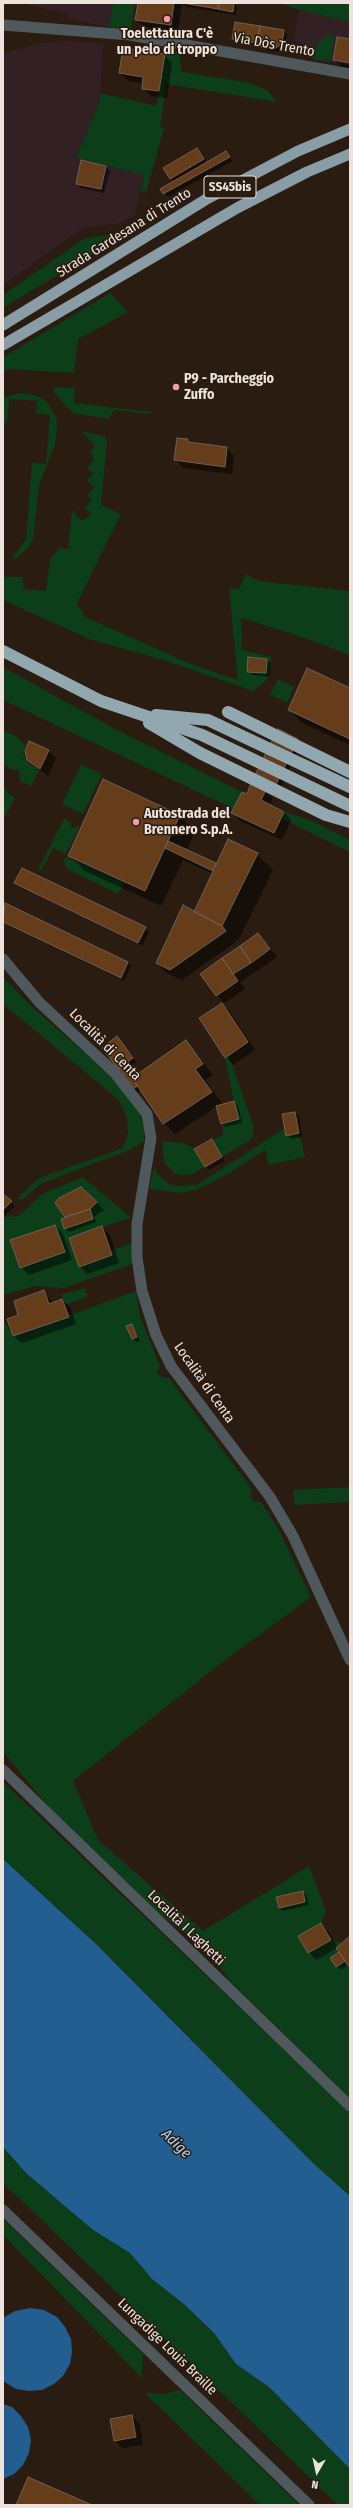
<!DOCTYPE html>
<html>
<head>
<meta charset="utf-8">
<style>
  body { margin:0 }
  #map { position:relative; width:353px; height:2508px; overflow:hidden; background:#2a1c11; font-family:"Fira Sans Condensed",sans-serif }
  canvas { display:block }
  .frame { position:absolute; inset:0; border:4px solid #ede3dc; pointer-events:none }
  .north { position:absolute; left:297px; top:2452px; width:40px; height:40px; -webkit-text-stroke:3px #2a1c11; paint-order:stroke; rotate:189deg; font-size:11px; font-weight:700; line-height:16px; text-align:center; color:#ede3dc }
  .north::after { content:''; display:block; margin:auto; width:14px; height:18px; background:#ede3dc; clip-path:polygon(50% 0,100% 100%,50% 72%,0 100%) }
</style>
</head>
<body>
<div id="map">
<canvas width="353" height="2508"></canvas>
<div class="frame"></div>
<div class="north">N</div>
</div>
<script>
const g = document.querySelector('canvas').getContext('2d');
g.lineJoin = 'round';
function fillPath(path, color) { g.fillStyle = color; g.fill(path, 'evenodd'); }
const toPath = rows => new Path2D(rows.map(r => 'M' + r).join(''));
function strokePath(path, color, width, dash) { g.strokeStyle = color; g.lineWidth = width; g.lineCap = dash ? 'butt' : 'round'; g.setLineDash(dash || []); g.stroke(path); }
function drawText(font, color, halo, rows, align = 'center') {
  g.font = font + ' "Fira Sans Condensed",sans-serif'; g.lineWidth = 3; g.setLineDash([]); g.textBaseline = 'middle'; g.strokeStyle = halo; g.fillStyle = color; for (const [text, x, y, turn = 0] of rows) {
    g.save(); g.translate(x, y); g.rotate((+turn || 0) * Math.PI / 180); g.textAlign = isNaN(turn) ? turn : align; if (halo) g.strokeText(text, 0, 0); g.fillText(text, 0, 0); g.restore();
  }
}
fillPath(toPath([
  [18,3,113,3,109,27,69,19,70,14],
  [299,10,350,22,350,65,313,59,315,49,293,41],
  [67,40,103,44,100,101,76,158,144,175,135,215,120,223,83,228,3,285,3,53,43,43]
]), '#332024');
fillPath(toPath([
  [113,3,135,3,131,29,109,27],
  [279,3,350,3,350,22,299,10],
  [335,35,330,62,313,59,317,43,326,36],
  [165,49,179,52,182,72,251,83,268,91,277,102,166,84,160,127,164,128,146,193,141,192,144,175,76,158,100,101,100,93,157,106],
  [129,231,109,244,3,308,3,295,84,239],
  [110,293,128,312,78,339,74,373,11,369,3,372,3,357],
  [54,387,75,388,74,403,152,412,151,414,114,410,109,419,72,413,54,392],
  [23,393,40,397,47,402,57,419,57,427,55,445,39,485,33,540,28,548,14,560,13,557,26,539,32,463,46,464,50,415,36,413,37,401,9,399,7,423,3,423,3,397],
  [82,431,104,436,107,441,101,505,121,514,77,603,85,617,191,664,238,680,229,588,239,589,246,574,258,581,350,591,350,655,293,634,241,618,242,650,271,657,270,673,265,682,253,691,163,660,89,639,3,600,3,577,23,577,23,589,46,591,50,560,59,548,68,549,72,510,82,521,91,514,85,507,92,501,87,495,94,488,87,480,93,474,87,467,95,460,90,453,95,446],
  [3,667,113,728,242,792,234,809,3,700],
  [278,679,294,687,287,703,270,695],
  [3,730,16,736,26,745,23,753,26,761,39,770,31,786,20,781,19,769,12,770,3,764],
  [81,765,102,774,83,814,62,804],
  [5,786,8,794,15,797,3,821,3,787],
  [284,812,313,821,350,840,350,852,281,818],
  [64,819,68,820,72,828,80,826,66,854,53,848,41,871,38,870],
  [65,857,125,882,118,894,67,869,64,863],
  [3,977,33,1008,105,1070,138,1107,144,1130,144,1141,130,1150,40,1184,22,1200,18,1198,39,1178,123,1148,128,1133,127,1118,119,1100,3,1004],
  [229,1055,254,1128,253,1136,249,1141,194,1173,187,1175,175,1174,164,1162,162,1141,183,1143,195,1149,223,1135,223,1124,221,1124,216,1106,234,1101,225,1058],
  [285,1128,286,1136,299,1133,305,1157,269,1165,265,1150,226,1175,196,1190,180,1193,149,1189,154,1167,157,1173,169,1184,177,1186,197,1185],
  [83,1177,131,1218,102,1227,111,1251,132,1243,132,1264,64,1288,35,1286,3,1295,3,1217,19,1216,42,1194],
  [85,1288,88,1296,65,1305,61,1295],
  [136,1291,140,1316,160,1366,157,1372,161,1377,169,1378,252,1489,250,1496,254,1501,261,1502,279,1530,311,1597,216,1667,73,1781,98,1840,203,1931,309,1866,326,1911,321,1924,331,1940,342,1943,350,1968,350,2098,230,1981,206,1948,154,1910,52,1811,3,1752,3,1319,13,1336],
  [350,1487,350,1502,295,1505,293,1490],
  [3,1782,350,2113,350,2196,314,2164,95,1943,3,1859],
  [3,2147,26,2173,93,2230,130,2253,152,2279,185,2305,214,2333,236,2364,269,2387,350,2469,350,2505,338,2505,3,2183],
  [3,2219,143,2354,142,2378,3,2235],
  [180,2390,262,2469,299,2505,260,2505,145,2393,164,2394]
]), '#0c3e19');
fillPath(toPath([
  [3,1859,95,1943,314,2164,350,2196,350,2469,269,2387,236,2364,214,2333,185,2305,152,2279,130,2253,93,2230,26,2173,3,2147],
  [30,2308,44,2310,57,2317,65,2327,71,2339,72,2352,70,2364,63,2376,54,2384,42,2390,29,2391,16,2389,3,2381,3,2318,15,2311],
  [3,2404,12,2407,21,2416,28,2427,31,2440,29,2453,23,2465,14,2474,3,2479]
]), '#225e8f');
fillPath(toPath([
  [139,3,182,3,178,32,144,27,136,20],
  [183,3,232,3,237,7,236,15,187,7],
  [283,31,287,35,285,48,278,52,266,50,262,46,237,42,233,38],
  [350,40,350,69,341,67,334,59],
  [164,55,172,63,167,98,151,96,143,88,144,83,128,81,120,73],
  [197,149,207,163,226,152,233,161,168,197,164,193,174,182,164,168],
  [82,161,106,167,110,171,104,193,81,188,77,184],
  [188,440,191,444,227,448,234,456,232,474,183,468,176,460],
  [267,660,271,663,270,677,252,675,248,671],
  [350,689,350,745,302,723,289,710],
  [278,731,301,744,276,796,266,792,273,798,269,806,284,812,291,820,282,840,240,821,233,813,247,795],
  [26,751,49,751,56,758,48,776,30,762],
  [180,816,195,831,187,850,217,865,257,854,273,870,238,941,233,939,236,942,182,980,168,974,157,963,195,913,213,874,183,860,161,906,85,871,69,855],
  [15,883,145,928,149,932,142,946],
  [6,904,128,962,131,966,124,981,3,923,3,910],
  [258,934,277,957,240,982,245,989,224,1003,217,995],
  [222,1004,230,1012,255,1050,233,1065,226,1057],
  [117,1038,136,1062,128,1069,135,1078,186,1042,213,1075,205,1080,222,1103,175,1134,164,1123,141,1090,137,1093,133,1089,103,1048],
  [234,1102,238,1106,242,1123,226,1127,222,1124],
  [295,1113,299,1116,302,1137,291,1139,287,1135],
  [212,1140,225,1161,209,1170,206,1166],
  [3,1195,15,1206,3,1217],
  [96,1202,104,1210,94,1217,96,1222,69,1232,65,1228,67,1218,56,1203],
  [55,1226,63,1234,72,1260,29,1275,21,1267],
  [102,1227,110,1235,119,1263,87,1274,80,1266],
  [44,1292,53,1303,62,1300,70,1307,76,1324,22,1343,14,1336,8,1319,20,1316],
  [132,1325,140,1341,136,1342,133,1339],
  [303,1892,306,1895,309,1905,283,1911,279,1908],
  [321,1925,329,1932,338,1948,350,1937,350,1966,349,1964,341,1970,331,1959,342,1956,337,1948,316,1960,309,1952],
  [132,2416,140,2424,143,2445,122,2448,115,2440]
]), '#0007');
const building = toPath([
  [138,3,174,3,171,25,135,20,138,3],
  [182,3,219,3,218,9,182,3],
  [219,3,234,3,233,12,218,9,219,3],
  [235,22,260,26,257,43,232,39,235,22],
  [260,26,284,30,282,44,274,49,261,47,257,43,260,26],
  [337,37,350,39,350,63,333,60,337,37],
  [123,48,165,54,159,91,142,89,143,77,119,73,123,48],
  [197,148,204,159,170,179,163,168,197,148],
  [226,151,230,157,163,194,160,189,226,151],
  [81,160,106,166,101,189,76,184,81,160],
  [177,438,188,439,188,442,227,447,225,467,174,460,177,438],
  [248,657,267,659,266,673,247,672,248,657],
  [307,668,350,688,350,739,288,710,307,668],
  [278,729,298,739,272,793,251,783,278,729],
  [29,741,49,750,40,769,27,760,25,751,29,741],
  [103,779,180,815,145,891,68,856,103,779],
  [251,783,266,790,261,800,284,812,274,833,231,813,242,792,247,794,251,783],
  [228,839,258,853,222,926,194,912,228,839],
  [168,841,216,863,213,871,165,848,168,841],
  [22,868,146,927,138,943,14,883,22,868],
  [5,903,128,962,121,978,3,922,5,903],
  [183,905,222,926,226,931,170,970,156,963,183,905],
  [258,933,270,949,251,963,240,946,258,933],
  [240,946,251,963,233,974,222,958,240,946],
  [222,958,238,981,216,996,200,974,222,958],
  [222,1003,248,1042,225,1058,199,1018,222,1003],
  [117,1036,133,1058,118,1069,102,1048,117,1036],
  [186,1040,203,1064,195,1069,212,1092,163,1124,132,1078,186,1040],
  [125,1064,130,1070,121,1076,118,1069,125,1064],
  [130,1070,137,1086,132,1090,121,1076,130,1070],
  [234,1101,239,1119,221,1124,216,1106,234,1101],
  [295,1112,299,1133,286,1136,282,1114,295,1112],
  [212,1139,222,1157,205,1167,194,1149,212,1139],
  [81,1187,97,1202,90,1209,65,1217,55,1203,59,1198,81,1187],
  [3,1194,12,1201,3,1210,3,1194],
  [90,1209,93,1219,64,1229,61,1219,90,1209],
  [55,1225,65,1252,20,1268,10,1240,55,1225],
  [102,1226,112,1255,79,1267,69,1238,102,1226],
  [44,1290,49,1304,62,1299,69,1317,13,1336,7,1319,18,1315,14,1301,44,1290],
  [132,1324,137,1337,132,1339,126,1326,132,1324],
  [303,1891,305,1902,279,1908,276,1897,303,1891],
  [321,1923,331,1940,308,1953,298,1936,321,1923],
  [350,1936,350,1968,336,1948,350,1936],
  [339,1952,345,1961,336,1967,330,1958,339,1952],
  [132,2415,136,2437,114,2441,110,2419,132,2415],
  [28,2477,92,2505,16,2505,28,2477]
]);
fillPath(building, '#663d1a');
strokePath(building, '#705f53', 1);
strokePath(toPath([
  [3,25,130,35,350,74],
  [3,959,39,1002,115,1073,147,1114,151,1138,137,1224,137,1257,142,1291,156,1335,171,1366,270,1497,293,1536,350,1660],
  [3,1770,350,2106],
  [3,2210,309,2505]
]), '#4f585c', 11);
strokePath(toPath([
  [3,325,205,200,298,151,350,129],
  [3,345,237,208,307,172,350,154]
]), '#889da5', 11);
strokePath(toPath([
  [3,651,101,701,202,735,350,806],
  [228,712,350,772],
  [156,715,208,720,350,787],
  [149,723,200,753,326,815,350,822]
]), '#91a8b1', 12);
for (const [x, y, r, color] of [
  [167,19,4,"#f39aaa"],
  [176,387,4,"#f39aaa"],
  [136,822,4,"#f39aaa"]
]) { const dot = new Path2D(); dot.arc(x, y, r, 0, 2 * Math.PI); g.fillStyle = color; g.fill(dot); strokePath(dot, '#2a1c11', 1.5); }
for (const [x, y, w] of [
  [230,187,52]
]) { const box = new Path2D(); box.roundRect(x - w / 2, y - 11, w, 22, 3); g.fillStyle = '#2a1c11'; g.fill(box); strokePath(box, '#ede3dc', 1); }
drawText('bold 13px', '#ede3dc', null, [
  ["SS45bis",230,187]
]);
drawText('bold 14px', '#ede3dc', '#2a1c11', [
  ["Toelettatura C'è",167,34,"center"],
  ["un pelo di troppo",167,50,"center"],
  ["P9 - Parcheggio",184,379],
  ["Zuffo",184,395],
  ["Autostrada del",144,814],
  ["Brennero S.p.A.",144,830]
], 'left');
drawText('14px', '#ede3dc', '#2a1c11', [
  ["Via Dòs Trento",274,45,10],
  ["Strada Gardesana di Trento",124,233,-32],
  ["Località di Centa",105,1045,45],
  ["Località di Centa",204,1383,55],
  ["Località I Laghetti",186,1928,44],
  ["Lungadige Louis Braille",167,2347,44]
]);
drawText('italic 15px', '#acd1f4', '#2a1c11', [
  ["Adige",176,2144,44]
]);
</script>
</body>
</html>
